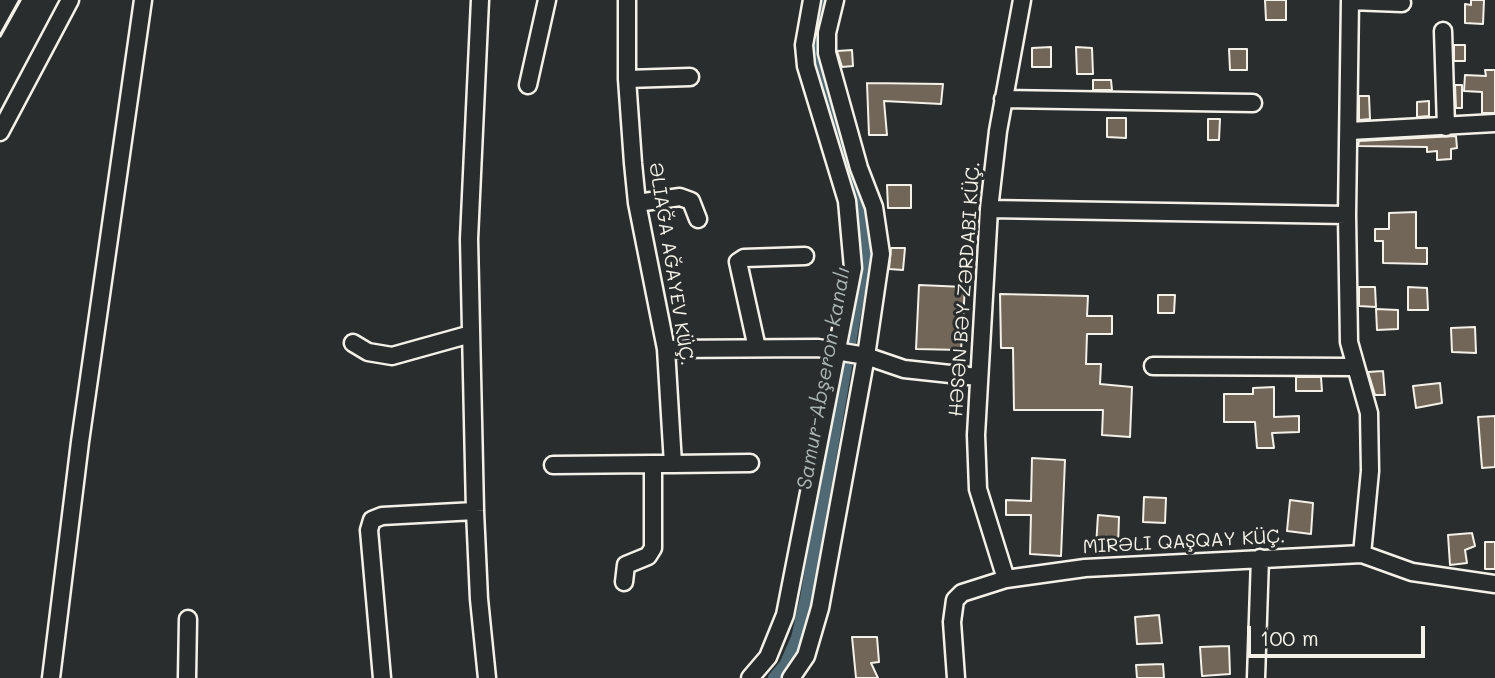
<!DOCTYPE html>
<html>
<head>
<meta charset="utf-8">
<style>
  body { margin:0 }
  #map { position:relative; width:1495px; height:678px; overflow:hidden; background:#2a2d2e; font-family:Mali,sans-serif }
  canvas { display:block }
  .scale { position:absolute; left:1247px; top:626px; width:178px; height:32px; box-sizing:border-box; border:4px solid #f4f1e8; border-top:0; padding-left:9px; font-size:21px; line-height:24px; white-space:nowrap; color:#f4f1e8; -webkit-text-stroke:5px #2a2d2e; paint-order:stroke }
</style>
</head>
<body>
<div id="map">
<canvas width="1495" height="678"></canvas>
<div class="scale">100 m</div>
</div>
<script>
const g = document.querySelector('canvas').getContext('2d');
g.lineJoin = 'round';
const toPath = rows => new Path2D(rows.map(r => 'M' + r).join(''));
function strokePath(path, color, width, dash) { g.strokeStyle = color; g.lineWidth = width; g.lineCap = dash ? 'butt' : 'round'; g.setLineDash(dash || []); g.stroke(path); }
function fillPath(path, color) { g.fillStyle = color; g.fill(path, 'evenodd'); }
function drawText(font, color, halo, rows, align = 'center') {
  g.font = font + ' Mali,sans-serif'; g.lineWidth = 6; g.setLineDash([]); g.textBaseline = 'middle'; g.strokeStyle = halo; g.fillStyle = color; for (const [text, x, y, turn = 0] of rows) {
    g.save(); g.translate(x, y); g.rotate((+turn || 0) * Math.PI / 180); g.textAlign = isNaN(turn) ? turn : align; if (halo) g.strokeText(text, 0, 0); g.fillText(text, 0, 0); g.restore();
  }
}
strokePath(toPath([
  [774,678,785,665,797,638,806,598,866,251,864,230,818,67,815,46,823,0]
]), '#4f6a74', 12);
const building = toPath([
  [1265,0,1286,0,1286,20,1266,20,1265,0],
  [1471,0,1484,0,1483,24,1465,23,1465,4,1471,5,1471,0],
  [1454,45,1465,45,1465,61,1454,61,1454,45],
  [1051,47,1051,67,1032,67,1032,48,1051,47],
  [1076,47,1092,48,1093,74,1077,74,1076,47],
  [1229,49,1247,49,1247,70,1230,70,1229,49],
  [852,50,853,66,842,67,837,51,852,50],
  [1485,70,1495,70,1495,113,1482,113,1482,92,1464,91,1465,75,1486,76,1485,70],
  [1093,80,1111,80,1112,90,1093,90,1093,80],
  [867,83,943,84,941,104,884,101,887,135,869,135,867,83],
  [1455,85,1462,85,1462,108,1456,108,1455,85],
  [1359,96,1369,96,1370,119,1359,120,1359,96],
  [1429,101,1429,116,1417,117,1417,102,1429,101],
  [1107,118,1126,118,1126,138,1107,137,1107,118],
  [1208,119,1220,119,1219,140,1208,140,1208,119],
  [1456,136,1457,148,1451,149,1451,159,1437,160,1437,151,1427,152,1427,147,1358,146,1359,141,1456,136],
  [887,185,911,185,911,208,888,208,887,185],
  [1416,212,1416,248,1427,248,1427,264,1383,263,1383,241,1375,241,1375,229,1389,229,1389,213,1416,212],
  [891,248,905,248,903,270,889,269,891,248],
  [919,285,965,287,961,350,916,349,919,285],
  [1359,287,1375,287,1376,307,1359,306,1359,287],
  [1408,287,1427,288,1428,310,1408,310,1408,287],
  [1000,294,1088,296,1087,316,1112,316,1112,334,1087,334,1086,364,1101,364,1100,384,1132,387,1130,437,1102,435,1103,410,1014,410,1013,348,1001,348,1000,294],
  [1158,295,1175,295,1174,313,1158,313,1158,295],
  [1376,309,1398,310,1398,329,1377,330,1376,309],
  [1475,327,1476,353,1452,352,1451,328,1475,327],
  [1383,371,1385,395,1375,395,1368,372,1383,371],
  [1296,377,1321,377,1322,391,1296,391,1296,377],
  [1440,383,1442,403,1416,408,1413,386,1440,383],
  [1274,387,1274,417,1299,416,1299,432,1272,433,1274,448,1257,448,1255,422,1224,422,1224,394,1253,394,1253,388,1274,387],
  [1495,416,1495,467,1482,468,1478,417,1495,416],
  [1032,458,1065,460,1061,556,1030,554,1031,515,1006,515,1006,500,1031,501,1032,458],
  [1144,497,1166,498,1165,523,1143,522,1144,497],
  [1290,500,1313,503,1311,534,1287,531,1290,500],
  [1098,515,1119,517,1118,547,1096,546,1098,515],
  [1472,533,1475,546,1465,550,1467,563,1450,565,1448,535,1472,533],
  [1485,542,1495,542,1495,569,1485,569,1485,542],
  [1159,615,1162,643,1137,644,1135,617,1159,615],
  [852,637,877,637,879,662,871,663,878,678,856,678,852,637],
  [1229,646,1230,674,1202,676,1200,647,1229,646],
  [1163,664,1164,678,1137,678,1136,665,1163,664]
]);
fillPath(building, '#716658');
strokePath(building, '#f4f1e8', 2);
const minor = toPath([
  [480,0,469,239,475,511,479,599,487,678],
  [1350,0,1347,215,1349,342,1369,413,1370,471,1362,554],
  [1350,1,1402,3],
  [1443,31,1446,127],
  [627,79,690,77],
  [528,85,547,0],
  [1003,99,1253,103],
  [1350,131,1495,123],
  [0,132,70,0],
  [637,203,680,197,691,201,698,219],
  [989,209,1347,215],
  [353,343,368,352,392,356,471,334],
  [757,348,738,262,744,258,805,256],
  [666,349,818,348,866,356,904,369,978,377],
  [1153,366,1354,367],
  [673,464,750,463],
  [553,465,653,464],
  [1006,579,978,489,976,435,989,209,998,131,1022,0],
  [624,582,626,565,648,556,653,548,653,464,673,464,666,349,637,203,633,163,627,79,627,0],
  [51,678,80,442,143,0],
  [187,678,188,619],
  [382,678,369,530,372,520,382,516,475,511],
  [750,678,768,657,785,615,853,268,847,201,806,66,804,45,812,0],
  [791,678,806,656,820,608,866,356,881,254,874,207,859,168,827,53,827,33,835,0],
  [956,678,952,622,955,600,962,593,1006,579,1085,568,1362,554,1412,572,1495,584],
  [1256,678,1260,558]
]);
strokePath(minor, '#f4f1e8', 21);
strokePath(minor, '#2a2d2e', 16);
strokePath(toPath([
  [0,36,20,0]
]), '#f4f1e8', 3.5);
drawText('19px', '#f4f1e8', '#2a2d2e', [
  ["ƏLIAĞA AĞAYEV KÜÇ.",671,264,81],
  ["HƏSƏN BƏY ZƏRDABI KÜÇ.",965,289,-86],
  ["MIRƏLI QAŞQAY KÜÇ.",1184,542,-3]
]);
drawText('italic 21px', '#aab4b4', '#2a2d2e', [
  ["Samur-Abşeron kanalı",824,378,-80]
]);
</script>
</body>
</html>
